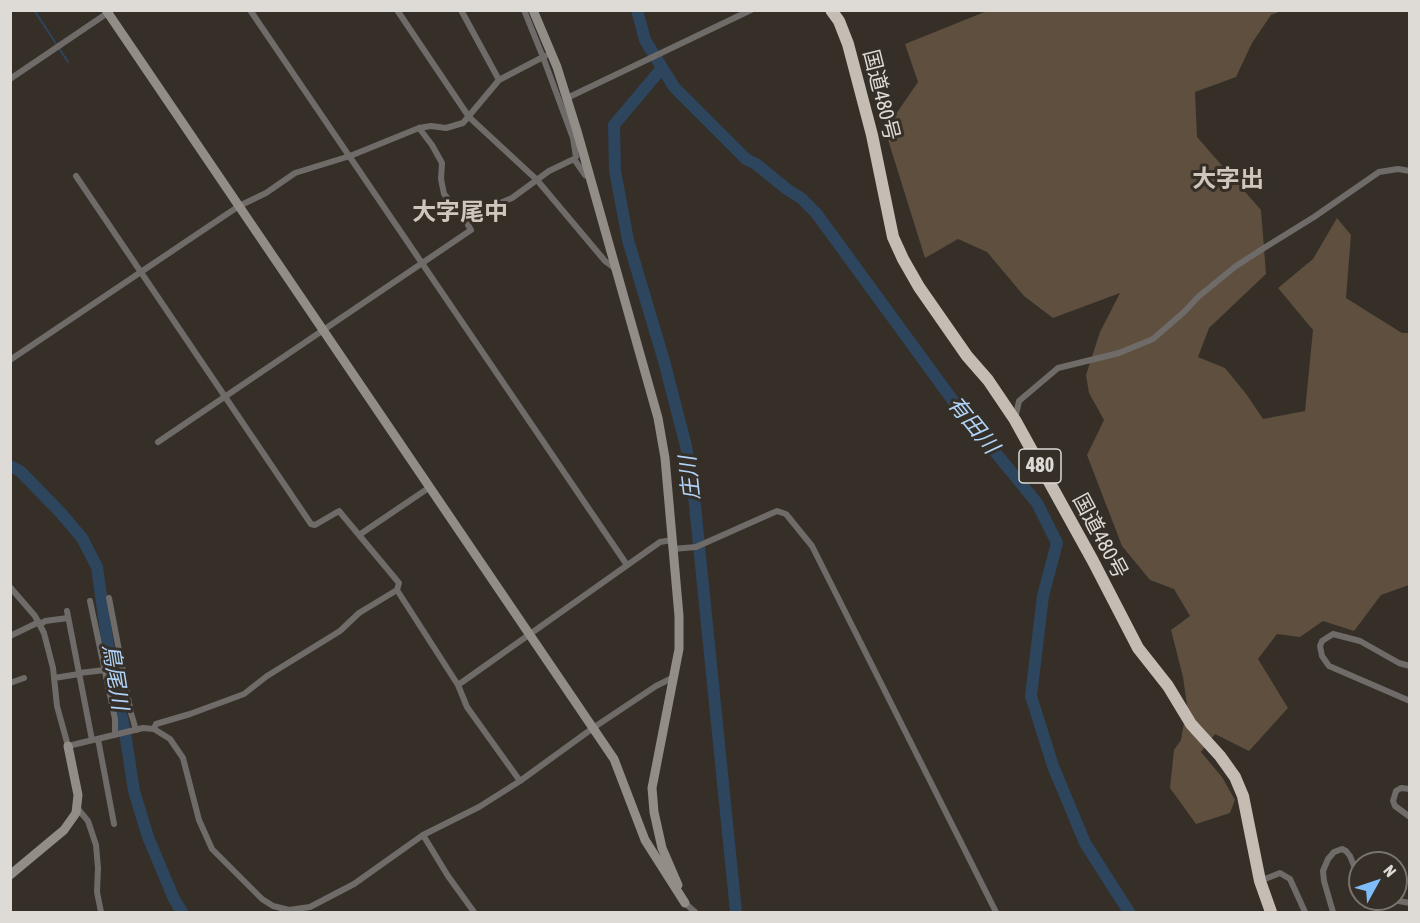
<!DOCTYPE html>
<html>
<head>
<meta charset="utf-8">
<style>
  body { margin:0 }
  #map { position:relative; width:1420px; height:923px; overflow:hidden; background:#352f28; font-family:"Asap Condensed",sans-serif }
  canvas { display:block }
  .frame { position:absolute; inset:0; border:12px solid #dedad5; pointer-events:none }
  .north { position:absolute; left:1348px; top:851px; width:60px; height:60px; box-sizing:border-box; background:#352f28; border:2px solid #79736d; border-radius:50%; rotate:50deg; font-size:16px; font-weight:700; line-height:24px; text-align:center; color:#dedad5 }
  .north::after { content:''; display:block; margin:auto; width:21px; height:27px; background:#7ebdf9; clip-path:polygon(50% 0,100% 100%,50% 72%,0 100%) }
</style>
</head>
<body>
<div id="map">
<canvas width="1420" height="923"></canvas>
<div class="frame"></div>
<div class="north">N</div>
</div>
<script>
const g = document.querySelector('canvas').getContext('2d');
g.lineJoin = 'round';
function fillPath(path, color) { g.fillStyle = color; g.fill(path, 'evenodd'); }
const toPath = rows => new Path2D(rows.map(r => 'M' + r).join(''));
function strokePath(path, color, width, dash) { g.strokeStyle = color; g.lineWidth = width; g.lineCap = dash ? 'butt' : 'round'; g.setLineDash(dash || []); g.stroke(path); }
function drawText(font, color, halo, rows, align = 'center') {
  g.font = font + ' "Asap Condensed","Noto Sans JP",sans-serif'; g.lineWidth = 6; g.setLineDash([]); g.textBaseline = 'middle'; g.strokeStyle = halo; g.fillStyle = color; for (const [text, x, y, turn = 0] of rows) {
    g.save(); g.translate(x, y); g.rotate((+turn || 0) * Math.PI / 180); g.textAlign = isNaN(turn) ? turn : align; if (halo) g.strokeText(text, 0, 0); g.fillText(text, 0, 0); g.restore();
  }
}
fillPath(toPath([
  [987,11,1282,11,1271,15,1252,43,1236,77,1195,92,1197,137,1261,210,1266,274,1209,328,1198,357,1225,368,1247,395,1263,419,1305,411,1313,330,1278,288,1313,259,1337,218,1351,235,1346,298,1402,333,1409,333,1409,585,1381,595,1354,631,1323,621,1300,637,1277,634,1258,659,1288,708,1249,751,1215,734,1201,752,1222,777,1235,800,1230,813,1196,824,1170,788,1174,750,1181,740,1187,705,1183,677,1171,630,1190,616,1174,589,1150,580,1122,546,1087,455,1104,420,1089,393,1086,375,1100,332,1120,293,1053,318,1024,296,987,252,958,239,925,258,885,130,918,82,905,44]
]), '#5e4f3e');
strokePath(toPath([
  [34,10,68,62]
]), '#2d455d', 2);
strokePath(toPath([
  [637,10,645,40,674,87,746,159,756,164,788,190,801,198,816,213,954,402,1037,503,1057,543,1043,596,1031,696,1053,766,1085,843,1129,912],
  [662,68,614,125,615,171,628,240,664,361,686,446,694,496,736,912],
  [10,466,20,471,60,512,82,538,97,567,107,639,126,739,134,791,148,837,174,899,182,912]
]), '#2d455d', 12);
strokePath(toPath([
  [250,10,627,565],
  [397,10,469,117,537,180,605,261,616,269],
  [461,10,499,80],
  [545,56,543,57,573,138,576,157,574,159],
  [10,79,109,12],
  [567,98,751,10],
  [419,128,432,145,442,163,441,179,444,194,464,218,512,198,549,171,574,159,585,175,589,177],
  [76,176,311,524,315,525,339,511,359,535],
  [10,360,239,206,266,193,295,173,350,156,419,128,431,126,446,128,463,123,499,80,543,57,524,10],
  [1015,419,1019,401,1058,368,1119,353,1153,339,1184,312,1198,297,1236,266,1264,248,1314,217,1379,172,1398,169,1410,171],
  [158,442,471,230,464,218],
  [430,487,359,535,399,583,397,590,458,685,467,707,520,781],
  [673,549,696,547,777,511,786,514,812,546,996,912],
  [10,587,35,616,44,633,53,668,57,706,68,746,143,728,154,729,170,739,183,758,199,820,212,849,262,899,273,906,289,910,310,907,354,884,423,835,479,807,520,781,593,728,656,686,674,677],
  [109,598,131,713,136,730],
  [90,601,115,719,115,735],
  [67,611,92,740],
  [41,624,45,621,68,618],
  [10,636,39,622],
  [1410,666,1399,663,1360,641,1333,634,1322,641,1320,646,1322,656,1329,666,1410,701],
  [79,673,105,670],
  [54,678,79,674],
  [10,683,24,678],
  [458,685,660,542,672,540],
  [154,729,156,724,190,714,244,694,267,676,340,631,359,613,397,590],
  [98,739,114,824],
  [1410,789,1401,788,1396,791,1393,801,1395,806,1410,817],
  [78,809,88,821,96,845,98,868,97,892,101,912],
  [423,835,448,876,474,912],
  [1260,881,1280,873,1290,879,1305,912],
  [1387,899,1410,903],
  [685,903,695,912],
  [1333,912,1324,881,1323,871,1328,859,1334,852,1342,849,1346,851,1350,856,1360,881]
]), '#6f6b68', 6);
strokePath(toPath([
  [106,10,614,759,645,840,685,903],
  [533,10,557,67,577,131,658,418,665,458,679,616,679,649,652,788,654,812,662,848,678,885],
  [10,875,64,830,76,813,78,795,68,746]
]), '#928d87', 9);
strokePath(toPath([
  [831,10,839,21,848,44,872,135,893,237,903,259,919,287,967,356,988,380,1015,420,1093,561,1138,648,1168,686,1191,724,1220,756,1235,777,1243,796,1260,881,1271,912]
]), '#c5bdb4', 12);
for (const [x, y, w] of [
  [1040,466,42]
]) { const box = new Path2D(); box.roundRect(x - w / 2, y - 17, w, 34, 4.5); g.fillStyle = '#352f28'; g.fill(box); strokePath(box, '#dedad5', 1.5); }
drawText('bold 20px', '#dedad5', null, [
  ["480",1040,466]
]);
drawText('21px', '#dedad5', '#352f28', [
  ["国道480号",881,95,76],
  ["国道480号",1100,536,62]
]);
drawText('italic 22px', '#b0d4f9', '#352f28', [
  ["有田川",973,425,51],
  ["庄川",690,478,-96],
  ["鳥尾川",115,677,81]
]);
drawText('bold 24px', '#cfc7be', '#352f28', [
  ["大字出",1228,179],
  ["大字尾中",460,212]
]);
</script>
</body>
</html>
